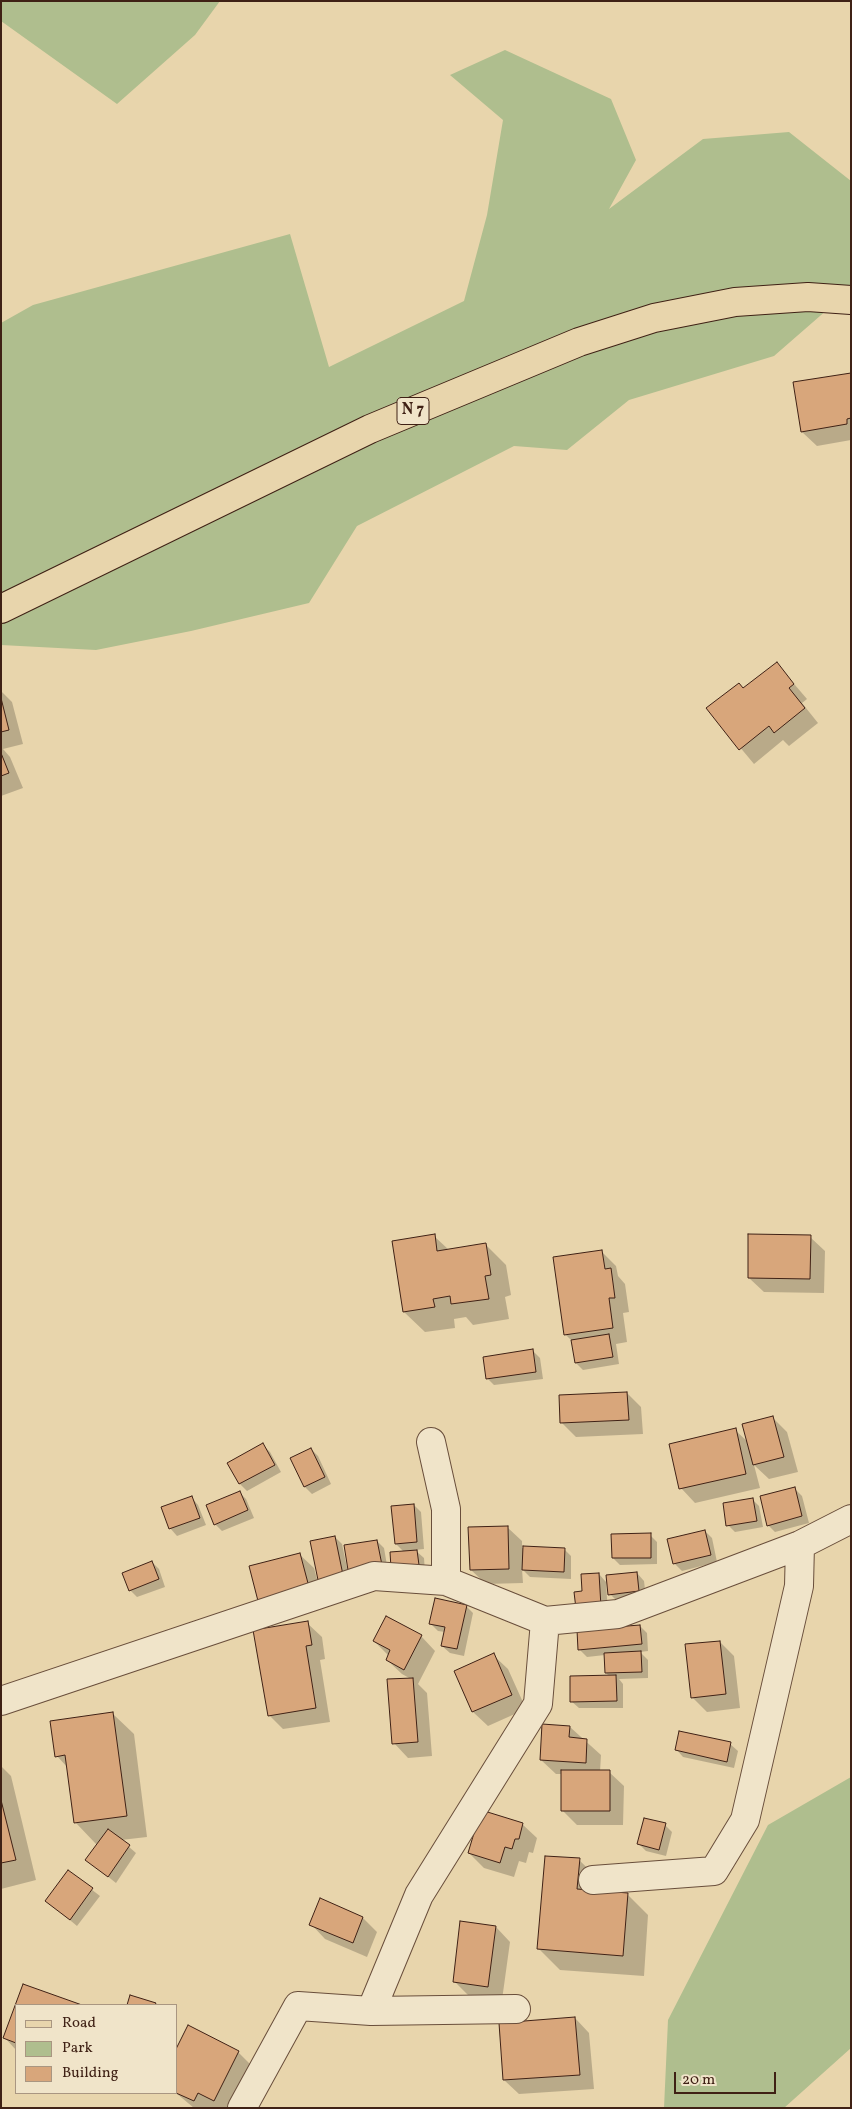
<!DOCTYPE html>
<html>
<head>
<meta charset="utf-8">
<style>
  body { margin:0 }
  #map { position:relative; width:852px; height:2109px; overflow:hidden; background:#e8d5ac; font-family:Vollkorn,serif }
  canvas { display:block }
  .frame { position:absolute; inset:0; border:2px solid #3f2115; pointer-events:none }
  .legend { position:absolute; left:15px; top:2004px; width:162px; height:90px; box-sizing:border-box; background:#f0e4c9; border:1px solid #a99681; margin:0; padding:6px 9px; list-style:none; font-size:15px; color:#3f2115 }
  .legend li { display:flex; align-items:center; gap:10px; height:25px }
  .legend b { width:25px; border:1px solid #a99681 }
  .scale { position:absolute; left:674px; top:2072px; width:102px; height:22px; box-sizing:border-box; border:2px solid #3f2115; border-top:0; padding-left:6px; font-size:15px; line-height:18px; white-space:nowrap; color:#3f2115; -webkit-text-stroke:4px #f0e4c9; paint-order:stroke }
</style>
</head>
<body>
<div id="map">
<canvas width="852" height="2109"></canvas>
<div class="frame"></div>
<ul class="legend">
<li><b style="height:6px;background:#e8d5ac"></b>Road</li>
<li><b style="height:14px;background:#afbe8e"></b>Park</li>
<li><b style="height:14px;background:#d8a67b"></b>Building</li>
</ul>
<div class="scale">20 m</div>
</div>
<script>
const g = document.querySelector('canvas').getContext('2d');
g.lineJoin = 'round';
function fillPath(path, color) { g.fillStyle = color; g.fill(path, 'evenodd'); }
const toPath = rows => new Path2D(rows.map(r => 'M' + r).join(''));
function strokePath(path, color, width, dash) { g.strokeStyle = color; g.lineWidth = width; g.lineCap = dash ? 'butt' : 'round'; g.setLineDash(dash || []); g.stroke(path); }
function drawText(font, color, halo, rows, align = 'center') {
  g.font = font + ' Vollkorn,serif'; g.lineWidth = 4.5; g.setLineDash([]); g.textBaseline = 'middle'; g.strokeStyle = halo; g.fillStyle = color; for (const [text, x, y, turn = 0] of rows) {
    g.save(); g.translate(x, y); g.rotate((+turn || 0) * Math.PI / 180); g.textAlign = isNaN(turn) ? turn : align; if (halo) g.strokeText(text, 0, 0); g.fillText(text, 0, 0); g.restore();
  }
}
fillPath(toPath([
  [1,1,220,1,195,35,117,104,1,21],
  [505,50,611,99,636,160,609,209,703,139,789,132,851,181,851,289,774,356,629,400,567,450,514,446,357,526,309,603,191,631,96,650,1,645,1,323,33,305,290,234,329,367,464,301,487,215,503,120,450,75],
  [851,1777,851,2048,784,2108,664,2108,668,2020,768,1825]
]), '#afbe8e');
fillPath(toPath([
  [851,374,851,440,817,446,802,432],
  [777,664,807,699,802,703,818,723,789,746,783,740,754,764,708,709,744,689],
  [1,691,12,702,23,744,3,749,10,757,23,788,1,796],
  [434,1236,449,1250,485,1244,506,1265,511,1295,505,1297,509,1319,473,1325,466,1317,454,1319,455,1328,425,1332,404,1312],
  [810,1237,825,1251,824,1293,764,1292,749,1278],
  [601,1251,616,1266,618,1276,625,1284,629,1312,623,1313,627,1342,616,1344,619,1364,583,1370,576,1363,572,1341,566,1335],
  [533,1351,540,1358,543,1379,494,1385,487,1378],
  [627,1393,641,1407,643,1434,576,1437,562,1423,560,1396],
  [772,1417,787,1432,798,1472,769,1479,754,1465,760,1488,695,1503,681,1488,735,1430,749,1443],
  [263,1445,270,1452,281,1472,247,1491,240,1484,229,1463],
  [311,1449,318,1456,331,1484,312,1494,305,1487],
  [795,1489,802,1496,809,1523,775,1532,768,1525],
  [239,1492,246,1499,254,1518,222,1531,215,1524],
  [191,1497,198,1505,206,1525,177,1536,170,1528],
  [752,1499,759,1506,763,1527,735,1532,728,1525],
  [414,1505,421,1512,424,1549,415,1550,424,1558,425,1572,399,1574,404,1552,396,1544],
  [507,1527,522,1541,522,1548,564,1549,571,1556,571,1579,530,1577,522,1569,523,1583,486,1584,471,1570],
  [705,1531,712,1538,717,1562,682,1571,675,1564,669,1539],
  [650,1535,657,1542,657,1564,620,1565,613,1558],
  [335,1537,342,1544,350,1582,327,1586,320,1579],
  [377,1541,384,1548,388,1571,350,1569],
  [299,1554,314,1568,323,1601,274,1615],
  [152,1562,159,1569,165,1587,137,1597,130,1590],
  [637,1573,644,1581,646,1598,617,1601,610,1594],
  [599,1574,606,1582,608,1614,583,1592],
  [466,1606,473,1613,464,1656,450,1653,442,1646,445,1632,438,1631,431,1624],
  [307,1623,322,1637,325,1659,320,1660,330,1722,283,1729,269,1715],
  [640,1626,647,1633,648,1651,640,1652,648,1660,648,1678,619,1679,623,1684,623,1708,579,1708,571,1701,610,1677,606,1673,605,1655,587,1657,580,1650],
  [421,1636,435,1651,418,1684,427,1693,432,1756,408,1758,394,1743,411,1679,402,1674,387,1660,389,1656,374,1641],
  [720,1642,734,1656,740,1708,707,1712,692,1697],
  [493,1655,508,1669,526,1709,488,1726,473,1712,455,1672],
  [113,1714,134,1734,147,1837,121,1840,136,1853,116,1883,87,1860,99,1843,96,1844,76,1823,68,1768,57,1756],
  [570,1727,601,1755,600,1772,609,1772,624,1786,623,1825,577,1825,562,1810,562,1774,556,1774,541,1760],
  [730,1744,738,1751,734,1768,683,1757,676,1749],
  [1,1766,11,1776,36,1880,1,1889],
  [522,1824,537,1838,533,1853,529,1852,526,1863,519,1861,514,1877,484,1868,469,1853],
  [665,1825,672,1832,666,1856,646,1851,639,1844],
  [579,1860,600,1880,599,1892,627,1894,648,1915,644,1976,560,1970,539,1949],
  [69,1872,100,1896,77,1926,47,1901],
  [363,1918,377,1932,367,1957,325,1939,311,1924],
  [461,1923,496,1927,510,1942,502,2000,469,1996,454,1981],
  [24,1986,78,2005,17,2005],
  [16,2007,16,2050,5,2038],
  [575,2018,589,2033,594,2089,519,2094,504,2080],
  [238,2052,252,2066,232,2108,194,2108,176,2093]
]), '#0003');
const building = toPath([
  [851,373,851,418,847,419,847,424,801,432,793,382,851,373],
  [777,662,794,684,789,688,805,708,774,733,769,726,739,750,706,708,739,683,743,688,777,662],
  [1,698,9,730,1,732,1,698],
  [1,753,9,773,1,776,1,753],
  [435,1234,437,1251,486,1243,491,1275,485,1276,489,1299,451,1304,450,1296,433,1299,435,1307,403,1312,392,1241,435,1234],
  [748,1234,811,1235,810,1279,748,1278,748,1234],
  [602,1250,605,1269,611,1268,615,1298,609,1298,613,1328,564,1335,553,1257,602,1250],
  [609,1334,613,1357,575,1363,571,1340,609,1334],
  [533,1349,536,1372,486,1379,483,1357,533,1349],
  [627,1392,629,1420,560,1423,559,1395,627,1392],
  [773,1416,784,1457,753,1465,742,1424,773,1416],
  [736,1428,746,1474,679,1489,669,1444,736,1428],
  [263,1443,275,1465,239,1484,227,1463,263,1443],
  [311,1448,325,1477,304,1487,290,1458,311,1448],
  [795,1487,802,1516,767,1526,760,1496,795,1487],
  [240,1491,248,1510,214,1525,206,1505,240,1491],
  [192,1496,200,1518,169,1529,161,1507,192,1496],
  [753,1498,757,1521,726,1526,723,1503,753,1498],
  [414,1504,417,1542,395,1544,391,1506,414,1504],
  [508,1526,509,1569,470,1570,468,1527,508,1526],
  [705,1530,711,1555,673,1564,667,1539,705,1530],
  [651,1533,651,1558,612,1558,611,1534,651,1533],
  [335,1536,343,1575,318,1580,310,1541,335,1536],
  [377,1540,382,1565,348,1570,344,1545,377,1540],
  [523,1546,565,1548,564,1572,522,1570,523,1546],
  [417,1550,419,1565,391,1568,390,1552,417,1550],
  [300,1553,309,1587,258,1601,249,1566,300,1553],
  [152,1561,159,1579,129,1591,122,1573,152,1561],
  [637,1572,639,1591,608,1595,606,1575,637,1572],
  [599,1573,601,1607,576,1609,574,1592,582,1591,581,1574,599,1573],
  [435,1598,467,1605,457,1649,441,1646,445,1627,429,1624,435,1598],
  [386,1616,422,1635,404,1670,386,1660,390,1650,373,1641,386,1616],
  [308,1621,312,1645,306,1646,316,1708,268,1716,253,1630,308,1621],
  [640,1625,642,1644,578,1650,577,1630,640,1625],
  [720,1641,726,1694,691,1698,685,1644,720,1641],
  [641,1651,642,1672,605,1673,604,1653,641,1651],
  [494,1653,512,1695,472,1712,454,1671,494,1653],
  [616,1675,617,1701,570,1702,570,1676,616,1675],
  [413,1678,418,1742,392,1744,387,1679,413,1678],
  [113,1712,127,1816,74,1823,65,1755,55,1757,50,1721,113,1712],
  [542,1724,570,1726,569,1737,587,1739,586,1763,540,1760,542,1724],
  [679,1731,731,1742,727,1762,675,1750,679,1731],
  [561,1770,610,1770,610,1811,561,1811,561,1770],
  [1,1800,16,1860,1,1863,1,1800],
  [481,1810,523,1823,519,1839,515,1839,512,1849,505,1847,500,1863,468,1853,481,1810],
  [644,1818,666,1823,659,1850,637,1844,644,1818],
  [108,1829,130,1845,108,1877,85,1860,108,1829],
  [545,1856,580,1858,577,1889,628,1893,623,1956,537,1949,545,1856],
  [68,1870,93,1888,70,1920,45,1901,68,1870],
  [320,1898,363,1917,353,1943,309,1925,320,1898],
  [460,1921,496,1926,488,1987,453,1982,460,1921],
  [23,1984,82,2005,16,2005,16,2043,3,2038,23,1984],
  [130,1995,156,2003,155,2005,127,2005,130,1995],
  [575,2017,580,2075,503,2080,499,2023,575,2017],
  [188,2025,239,2051,214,2101,198,2093,194,2101,176,2093,176,2049,188,2025]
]);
fillPath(building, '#d8a67b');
strokePath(building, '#3f2115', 1);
const street = toPath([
  [431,1442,446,1509,446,1581],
  [1,1701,374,1576,446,1581,545,1621,618,1614,800,1545,851,1519],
  [593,1880,714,1871,745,1820,799,1586,800,1545],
  [371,2011,516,2009],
  [242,2108,298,2006,371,2011,419,1895,538,1704,545,1621]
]);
const primary = toPath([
  [1,609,370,429,579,342,654,318,735,302,808,297,851,300]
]);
strokePath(street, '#694e3b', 30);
strokePath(primary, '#3f2115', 30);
strokePath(street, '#f0e4c9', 28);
strokePath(primary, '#e8d5ac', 28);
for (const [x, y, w] of [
  [413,411,32]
]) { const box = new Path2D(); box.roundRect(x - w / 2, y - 13.5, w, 27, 4); g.fillStyle = '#f0e4c9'; g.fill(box); strokePath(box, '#3f2115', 1); }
drawText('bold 16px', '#3f2115', null, [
  ["N 7",413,411]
]);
</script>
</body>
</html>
